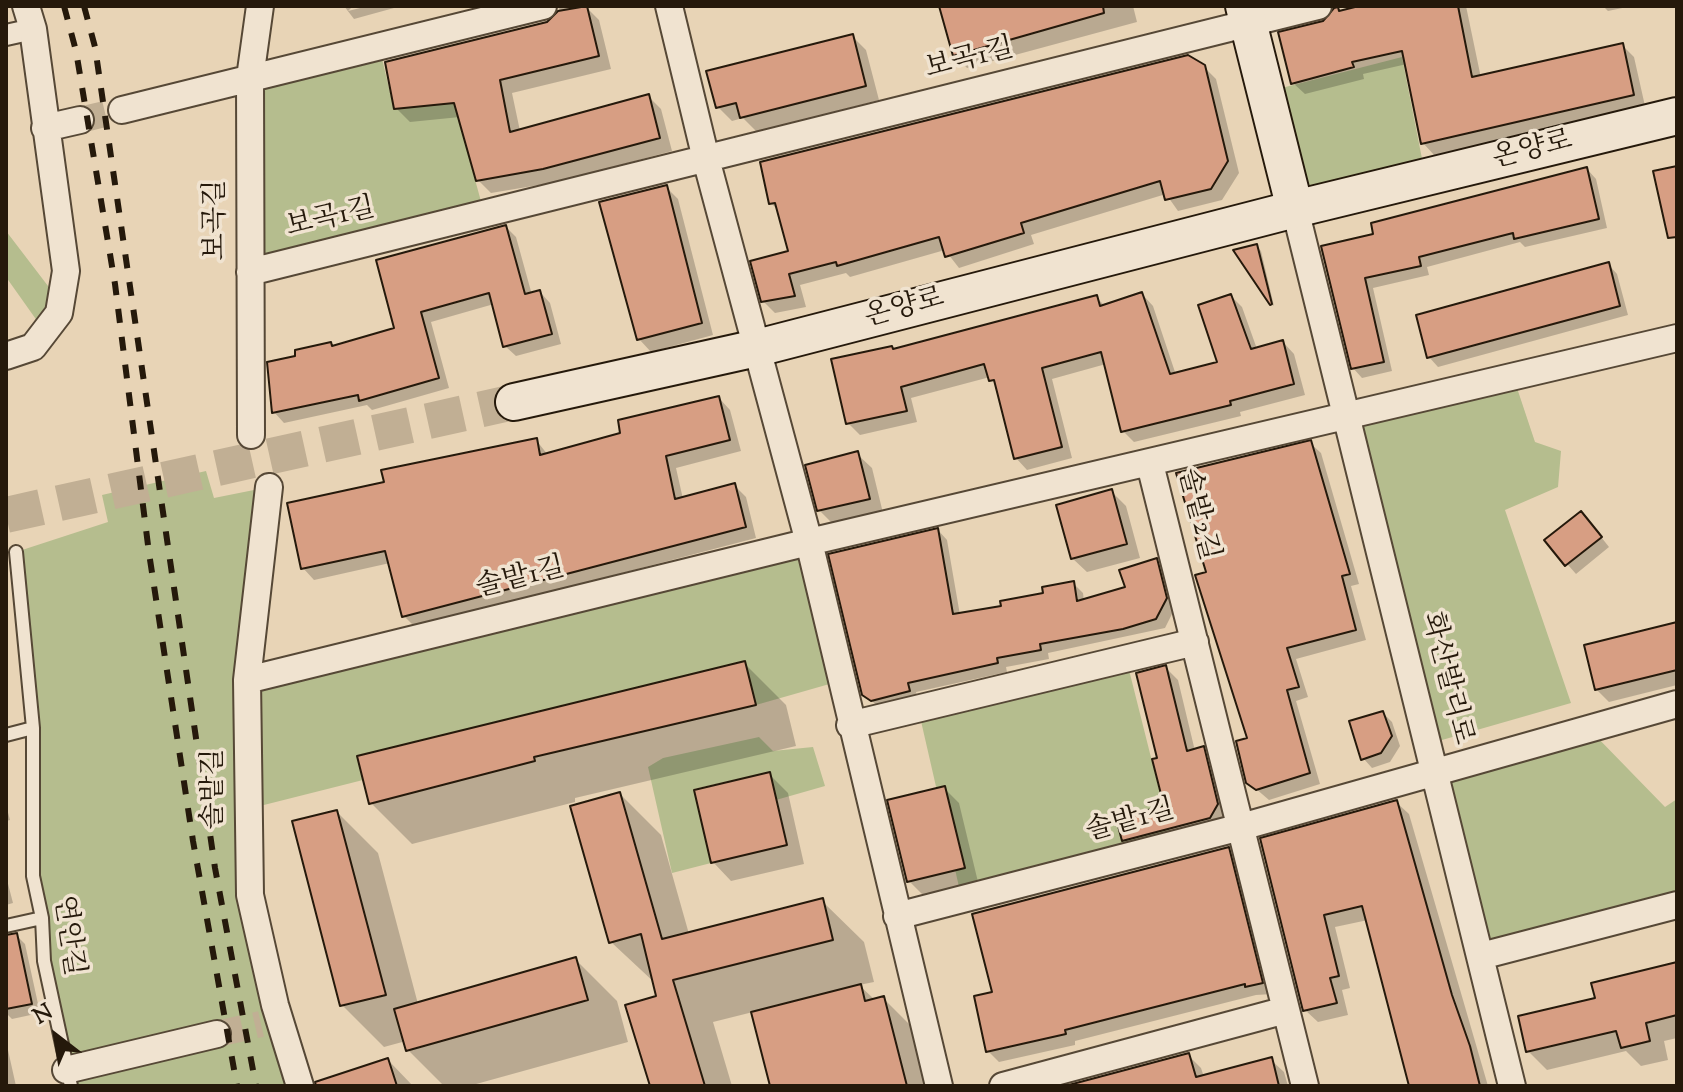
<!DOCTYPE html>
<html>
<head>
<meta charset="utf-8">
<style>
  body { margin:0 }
  #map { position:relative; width:1683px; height:1092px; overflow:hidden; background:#e8d4b6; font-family:"Sorts Mill Goudy",serif }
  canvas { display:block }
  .frame { position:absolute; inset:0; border:8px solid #25190b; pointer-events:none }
  .north { position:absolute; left:16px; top:996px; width:80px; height:80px; -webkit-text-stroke:6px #f0e3d0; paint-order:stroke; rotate:329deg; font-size:22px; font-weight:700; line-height:32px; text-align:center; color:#25190b }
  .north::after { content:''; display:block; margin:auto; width:28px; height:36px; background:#25190b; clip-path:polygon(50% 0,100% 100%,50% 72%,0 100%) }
</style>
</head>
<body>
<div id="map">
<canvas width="1683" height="1092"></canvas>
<div class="frame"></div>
<div class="north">N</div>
</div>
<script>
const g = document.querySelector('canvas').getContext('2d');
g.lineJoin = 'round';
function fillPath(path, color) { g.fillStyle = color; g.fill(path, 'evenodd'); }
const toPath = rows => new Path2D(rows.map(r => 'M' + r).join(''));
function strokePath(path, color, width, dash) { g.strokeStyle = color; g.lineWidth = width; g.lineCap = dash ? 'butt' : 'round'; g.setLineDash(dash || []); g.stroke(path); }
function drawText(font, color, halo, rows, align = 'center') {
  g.font = font + ' "Sorts Mill Goudy","Noto Serif KR",serif'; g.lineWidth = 7; g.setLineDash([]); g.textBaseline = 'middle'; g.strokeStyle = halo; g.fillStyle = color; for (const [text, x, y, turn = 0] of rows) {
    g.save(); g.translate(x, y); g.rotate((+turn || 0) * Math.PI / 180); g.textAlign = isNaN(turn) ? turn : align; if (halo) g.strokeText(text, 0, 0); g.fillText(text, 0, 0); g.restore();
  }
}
fillPath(toPath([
  [379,46,394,109,454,103,485,216,250,272,250,78],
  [1402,57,1426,179,1295,209,1266,92],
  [6,231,61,303,45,332,6,277],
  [1516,385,1535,442,1561,451,1558,487,1505,510,1571,703,1435,742,1356,422],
  [206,471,214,498,269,487,248,679,809,542,840,681,756,705,745,661,363,780,248,809,250,895,300,1086,70,1086,33,876,33,728,16,552,108,522,102,495],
  [1126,658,1173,845,962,900,918,708],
  [1593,733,1665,807,1677,799,1677,905,1481,956,1439,776],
  [759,737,773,751,813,747,825,786,776,800,769,772,694,789,711,863,672,873,648,767,663,758]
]), '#b5bd8e');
fillPath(toPath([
  [344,6,353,6,348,11,368,6,394,8,354,19],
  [560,6,586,7,599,20,611,69,512,93,520,131,648,96,661,109,672,151,557,182,491,193,478,180,460,117,410,122,396,108,387,63,556,19],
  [941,6,1133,6,1137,22,967,68,955,55],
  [1367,6,1466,6,1481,78,1622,45,1634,57,1645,106,1434,155,1423,143,1407,64,1363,74,1364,79,1305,94,1293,83,1324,23,1337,9,1340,12],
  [1603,6,1632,6,1608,11],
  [852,36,866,50,879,100,757,132,743,118,732,121,718,107],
  [1204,67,1216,79,1239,173,1222,200,1178,211,1166,194,1031,235,1034,244,959,268,945,250,850,277,846,273,800,285,806,307,775,313,763,301,790,252,780,212,771,203],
  [1587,169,1596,179,1607,228,1525,247,1520,242,1427,267,1429,275,1373,288,1392,371,1362,378,1353,368,1323,247,1376,236],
  [666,187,678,199,713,335,651,352,639,339],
  [506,227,516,237,532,295,540,292,550,303,561,344,516,356,505,346,494,304,431,322,449,388,372,410,367,405,284,423,274,412,333,347,397,329],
  [1257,247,1261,251,1274,306,1271,303],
  [1608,264,1617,274,1628,315,1438,367,1429,357],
  [1142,294,1153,306,1176,375,1220,363,1231,296,1242,307,1257,349,1283,342,1294,354,1305,395,1240,412,1241,416,1134,442,1123,431,1106,364,1052,379,1072,458,1027,470,1016,458,998,387,990,377,911,398,917,422,860,435,848,423,894,351,1096,297,1106,307],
  [719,398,730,410,741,451,676,468,683,499,734,485,746,497,756,538,415,627,404,616,390,563,314,580,303,568,386,483,536,440,548,455,623,435],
  [1310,443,1321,453,1359,584,1351,586,1366,640,1296,659,1308,697,1296,701,1320,784,1269,800,1248,782,1249,739,1208,574],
  [857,454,872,468,883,513,834,525,820,511,807,466],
  [1112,492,1126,506,1140,558,1087,572,1072,558],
  [1590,523,1609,547,1576,574,1547,541],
  [938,530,947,540,960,615,1003,608,1073,583,1083,593,1084,601,1127,588,1156,561,1166,570,1175,608,1165,628,1048,653,1049,659,1006,667,1007,672,916,692,918,700,882,710,864,694],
  [1677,624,1677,685,1609,702,1596,689],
  [744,663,786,705,796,746,575,798,575,802,412,844,370,802],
  [1166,668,1178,680,1195,751,1203,749,1216,761,1230,817,1136,853,1123,840,1166,807,1159,760],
  [1383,713,1392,722,1400,746,1390,762,1372,768,1363,758],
  [769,774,788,793,804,864,731,881,713,862],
  [944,788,959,803,978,882,923,895,909,881],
  [620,794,661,835,689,934,822,901,864,942,874,982,859,985,875,1000,883,998,911,1026,927,1086,772,1086,753,1012,713,1022,732,1086,652,1086,658,997,655,983,611,942],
  [1396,802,1409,814,1488,1086,1411,1086,1368,920,1335,927,1350,988,1342,990,1348,1015,1318,1022,1305,1010,1262,840],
  [6,805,10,820,6,821],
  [337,812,378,853,418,1004,576,960,617,1001,628,1042,469,1086,444,1086,408,1050,406,1041,384,1047,342,1005],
  [1228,849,1239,860,1273,994,1256,995,1075,1041,1075,1045,999,1062,988,1051,995,993],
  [6,876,13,903,6,905],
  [16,935,25,944,40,1013,12,1019,6,1013,6,937],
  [1677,964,1677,1038,1664,1041,1668,1060,1641,1066,1626,1051,1547,1070,1528,1051,1597,999],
  [6,1041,16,1086,6,1086],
  [1189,1056,1201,1068,1204,1077,1271,1060,1284,1072,1288,1086,1073,1086],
  [388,1060,413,1086,351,1086]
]), '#0003');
const building = toPath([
  [587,6,599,56,500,80,510,132,649,94,660,138,543,169,476,181,454,103,394,109,385,62,547,22,558,11,587,6],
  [939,6,1103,6,1104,13,953,56,939,6],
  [1359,6,1458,6,1472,77,1623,43,1634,95,1421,144,1402,51,1352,62,1354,67,1291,84,1278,32,1323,21,1334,8,1338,7,1339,11,1359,6],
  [853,34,866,86,740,118,736,103,716,108,706,71,853,34],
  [1188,55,1205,65,1228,161,1211,189,1165,200,1160,181,1021,223,1024,233,945,257,939,237,837,266,836,262,789,274,795,296,761,302,750,261,788,251,775,203,769,204,760,162,1188,55],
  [1677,166,1677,237,1668,238,1653,171,1677,166],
  [1587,167,1599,219,1514,239,1513,233,1419,257,1421,266,1365,278,1384,362,1351,369,1321,246,1373,234,1371,223,1587,167],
  [667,185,702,323,637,340,599,202,667,185],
  [506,225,525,294,540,290,552,334,503,347,489,293,421,312,439,378,359,401,358,395,272,413,267,362,295,356,295,350,331,342,332,346,394,328,376,260,506,225],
  [1257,244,1272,304,1270,305,1233,250,1257,244],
  [1609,262,1620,306,1427,358,1416,315,1609,262],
  [1142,292,1170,374,1217,362,1198,305,1231,294,1251,349,1283,340,1294,384,1230,401,1231,405,1121,432,1101,352,1042,368,1062,447,1014,459,994,380,989,381,984,364,901,387,907,411,846,424,831,359,892,346,893,349,1097,295,1100,306,1142,292],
  [719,396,730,440,666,456,675,499,735,483,746,527,402,617,385,551,301,569,287,503,384,482,381,470,537,438,540,455,620,433,618,420,719,396],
  [1311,440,1350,574,1342,576,1356,630,1287,648,1299,687,1287,690,1310,773,1256,790,1246,783,1236,741,1247,738,1195,575,1206,572,1176,473,1311,440],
  [858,451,870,499,817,511,805,465,858,451],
  [1112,489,1127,544,1071,559,1056,505,1112,489],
  [1581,511,1602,537,1565,566,1544,540,1581,511],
  [938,528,953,614,1001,606,1000,601,1043,593,1042,587,1074,581,1077,601,1125,587,1119,570,1157,558,1167,598,1156,619,1123,629,1040,644,1041,650,997,658,998,663,908,683,910,691,871,701,862,695,828,554,938,528],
  [1677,622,1677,670,1595,690,1584,645,1677,622],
  [745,661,756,705,534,757,535,761,369,804,357,756,745,661],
  [1166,665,1187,751,1204,746,1218,804,1210,818,1122,841,1116,818,1164,806,1152,759,1157,758,1136,673,1166,665],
  [1383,711,1392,736,1381,753,1361,760,1349,721,1383,711],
  [770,772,787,845,711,863,694,790,770,772],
  [945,786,965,868,907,882,887,800,945,786],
  [620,792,662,939,823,898,833,940,673,980,705,1086,650,1086,625,1005,656,996,641,934,609,943,570,806,620,792],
  [1397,800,1452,995,1470,1046,1480,1086,1409,1086,1362,906,1324,915,1339,976,1330,978,1337,1003,1303,1011,1260,838,1397,800],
  [337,810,386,995,340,1006,292,821,337,810],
  [1229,847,1263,983,1245,987,1245,984,1065,1030,1066,1034,986,1052,974,996,992,992,972,914,1229,847],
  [17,933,32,1004,6,1009,6,935,17,933],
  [576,957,588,1000,406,1051,394,1009,576,957],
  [1677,962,1677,1015,1646,1023,1650,1041,1621,1048,1616,1031,1526,1052,1518,1016,1595,998,1591,983,1677,962],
  [861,984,865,1001,884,996,907,1086,770,1086,751,1012,861,984],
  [1189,1053,1196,1077,1272,1057,1279,1086,1065,1086,1189,1053],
  [388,1058,397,1086,316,1086,315,1082,388,1058]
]);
fillPath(building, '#d79e83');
strokePath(building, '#25190b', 2);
strokePath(toPath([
  [80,120,122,110],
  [217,1034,261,1024]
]), '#c1af94', 26, [26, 13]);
strokePath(toPath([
  [6,515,514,402]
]), '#c1af94', 36, [36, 18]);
const service = toPath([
  [16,552,33,728,33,876,42,918,44,961,71,1086],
  [6,735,33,728],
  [6,926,42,918]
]);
const pedestrian = toPath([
  [6,35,33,29]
]);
const minor = toPath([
  [669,6,706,159,809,542,939,1086],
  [122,110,543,6],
  [45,128,80,120],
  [1295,209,1512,1086],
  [250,272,1318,6],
  [6,356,33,347,59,313,66,271,33,29,26,6],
  [251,435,250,78,260,6],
  [1150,464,1305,1086],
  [269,487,247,680,250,895,275,1005,300,1086],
  [247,680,809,542,1677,338],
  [850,725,1195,642],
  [897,916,1241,827,1677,704],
  [1481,956,1677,905],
  [66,1070,217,1034],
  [1003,1086,1286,1010]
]);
const secondary = toPath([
  [1244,6,1295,209],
  [514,402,757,348,1295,209,1677,116]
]);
strokePath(service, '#564836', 16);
strokePath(pedestrian, '#564836', 24);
strokePath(minor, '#564836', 30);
strokePath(secondary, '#25190b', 40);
strokePath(service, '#f0e3d0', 12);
strokePath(pedestrian, '#f0e3d0', 20);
strokePath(minor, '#f0e3d0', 26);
strokePath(secondary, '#f0e3d0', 36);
strokePath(toPath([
  [64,6,76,51,115,284,149,553,193,841,237,1086],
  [84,6,95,47,215,868,256,1086]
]), '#25190b', 6, [14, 14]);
drawText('28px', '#25190b', '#f0e3d0', [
  ["보곡1길",970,61,-14],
  ["온양로",1533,152,-14],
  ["보곡길",218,220,-90],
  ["보곡1길",331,220,-13],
  ["온양로",905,310,-15],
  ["솔밭2길",1196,515,76],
  ["솔밭1길",521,580,-14],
  ["화산발리로",1445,679,76],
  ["솔밭길",216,789,-90],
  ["솔밭1길",1131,823,-15],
  ["연안길",66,936,82]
]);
</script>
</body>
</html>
